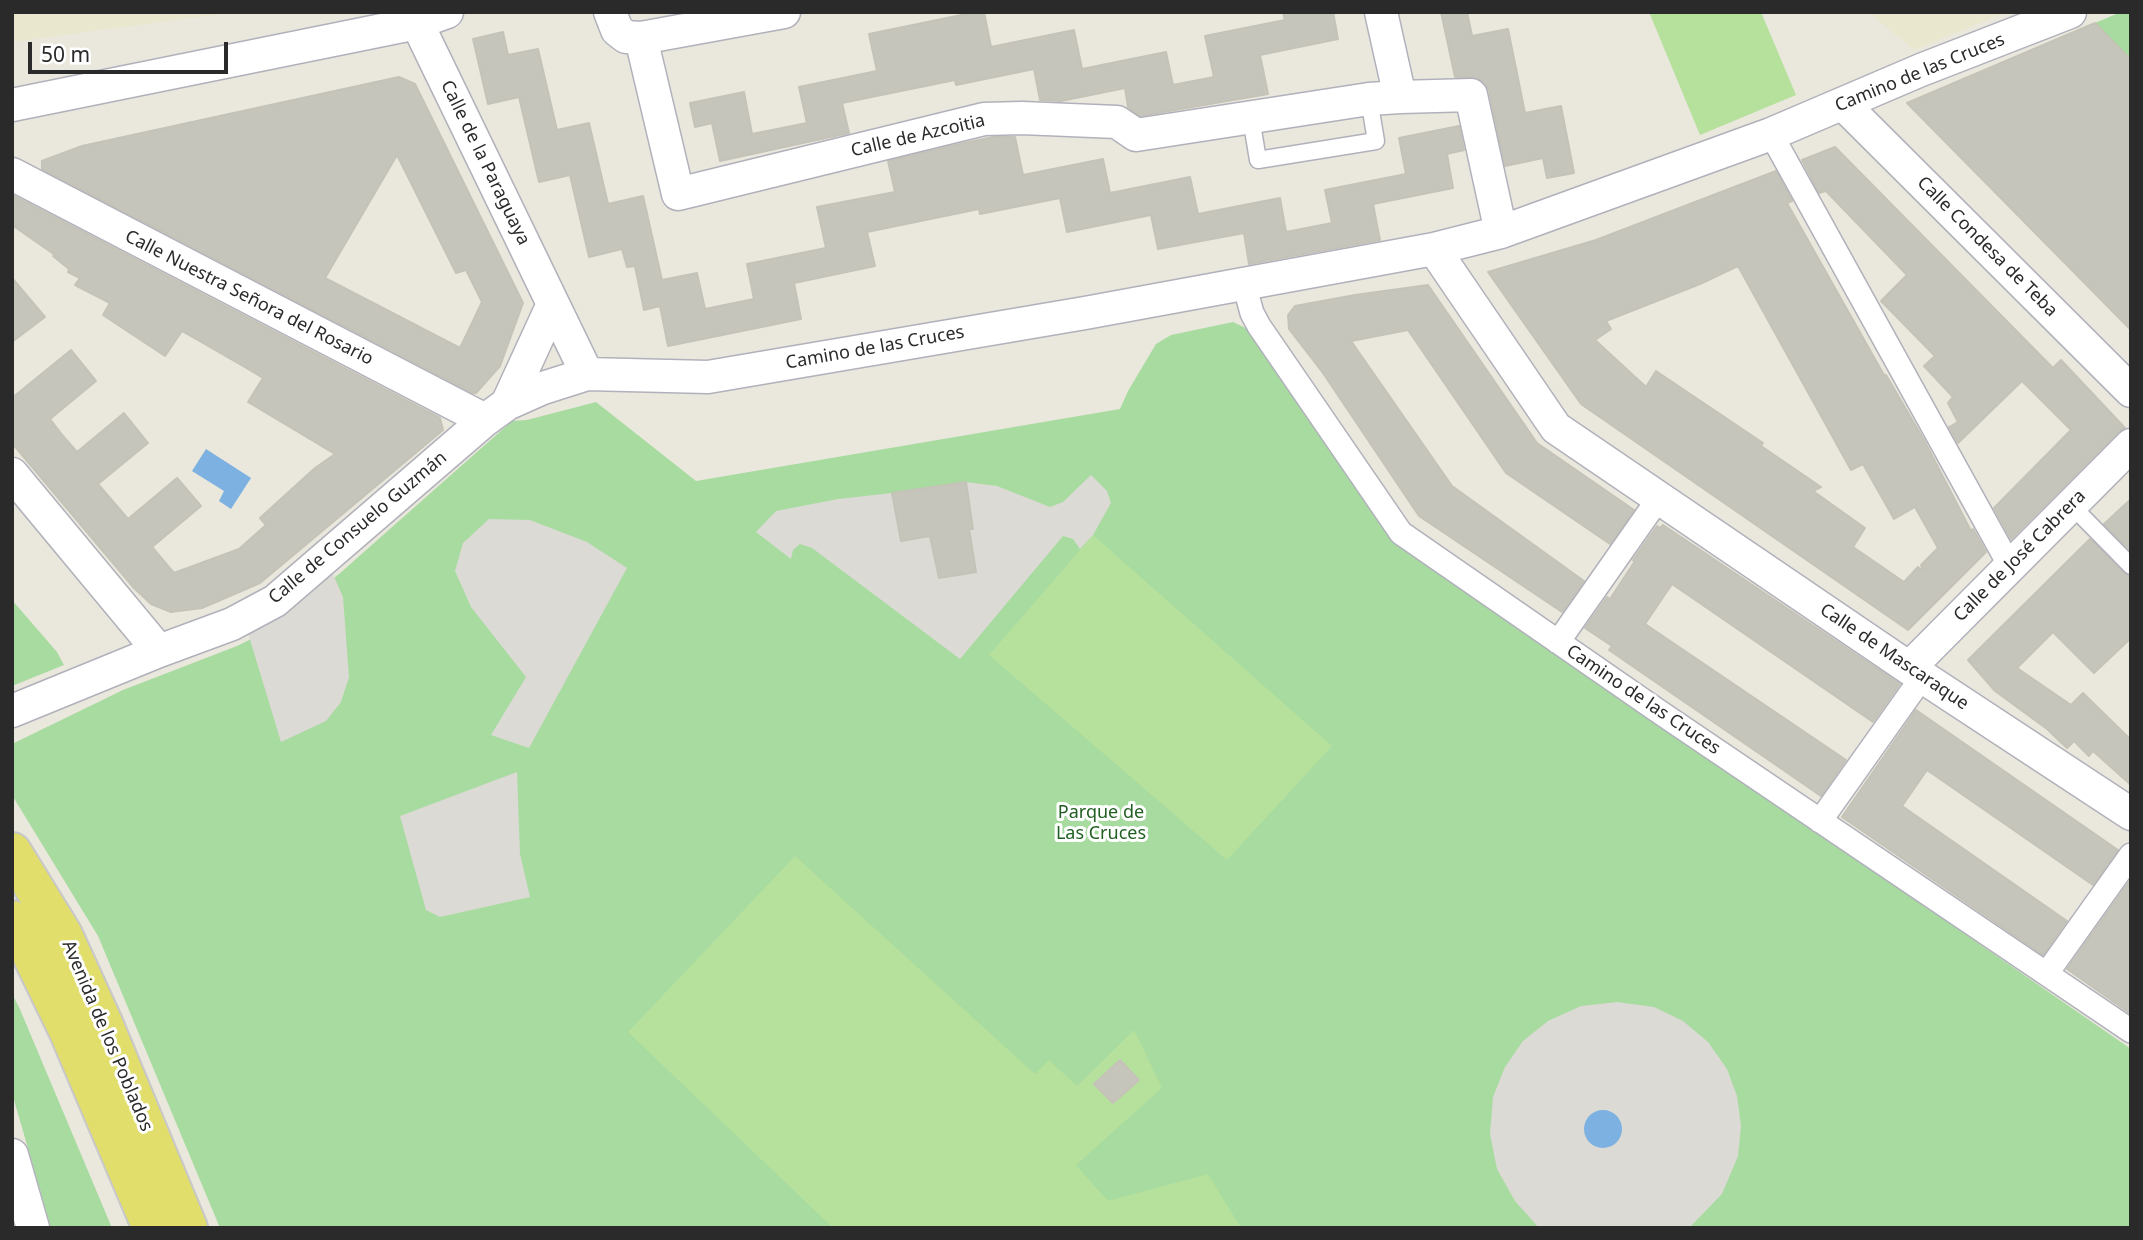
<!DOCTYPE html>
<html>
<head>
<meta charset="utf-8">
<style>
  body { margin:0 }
  #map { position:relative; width:2143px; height:1240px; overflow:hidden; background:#eae7dd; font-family:"Noto Sans",sans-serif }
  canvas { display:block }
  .frame { position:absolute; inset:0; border:14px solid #2a2a2a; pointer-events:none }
  .scale { position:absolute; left:28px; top:42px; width:200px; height:32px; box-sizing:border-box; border:4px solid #2a2a2a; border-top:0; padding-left:9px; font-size:21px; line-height:24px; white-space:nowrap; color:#2a2a2a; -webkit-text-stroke:5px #fff; paint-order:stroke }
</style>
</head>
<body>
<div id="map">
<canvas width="2143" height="1240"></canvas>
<div class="frame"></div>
<div class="scale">50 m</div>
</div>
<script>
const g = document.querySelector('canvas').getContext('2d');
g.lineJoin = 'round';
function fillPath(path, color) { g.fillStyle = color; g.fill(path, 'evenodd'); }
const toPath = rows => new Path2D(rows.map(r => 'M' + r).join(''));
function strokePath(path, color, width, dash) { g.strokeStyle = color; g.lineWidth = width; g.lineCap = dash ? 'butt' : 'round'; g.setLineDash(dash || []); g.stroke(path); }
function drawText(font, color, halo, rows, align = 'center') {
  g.font = font + ' "Noto Sans",sans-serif'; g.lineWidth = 6; g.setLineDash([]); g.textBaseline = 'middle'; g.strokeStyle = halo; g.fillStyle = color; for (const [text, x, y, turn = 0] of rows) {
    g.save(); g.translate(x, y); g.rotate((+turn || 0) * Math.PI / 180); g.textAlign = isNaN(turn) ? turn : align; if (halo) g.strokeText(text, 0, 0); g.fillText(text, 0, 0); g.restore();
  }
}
fillPath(toPath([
  [12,12,236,12,12,42],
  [1868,12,2007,12,1914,50]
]), '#eae7cf');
fillPath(toPath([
  [2121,12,2131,12,2131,60,2095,23],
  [1233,322,1256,333,1390,536,2131,1049,2131,1228,220,1228,98,936,12,795,12,744,123,690,237,646,257,636,339,574,512,421,527,420,596,402,696,481,1120,409,1128,391,1156,344,1171,335],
  [12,600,57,652,64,665,12,686],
  [12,994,19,1007,112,1228,51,1228,12,1093]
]), '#a8dba0');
fillPath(toPath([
  [1649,12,1761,12,1796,95,1700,135],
  [1093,535,1332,746,1227,860,989,655],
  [795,856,1035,1074,1049,1060,1077,1086,1134,1030,1162,1088,1076,1165,1108,1201,1208,1174,1241,1228,833,1228,628,1032]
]), '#b6e19d');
fillPath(toPath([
  [1091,475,1107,491,1111,503,1093,535,1080,549,1073,539,1063,536,960,659,812,548,800,544,793,550,791,559,756,532,776,511,838,499,892,493,901,541,930,536,939,578,969,529,973,528,966,482,997,486,1050,507,1063,502],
  [489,519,530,520,587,542,627,568,529,748,491,735,526,677,471,607,455,571,463,543],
  [333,574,343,597,349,677,341,702,326,721,281,742,248,633],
  [517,772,520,854,530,897,440,917,426,910,400,816],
  [1617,1002,1654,1007,1683,1021,1708,1042,1727,1069,1737,1096,1741,1126,1738,1156,1722,1194,1689,1228,1539,1228,1515,1201,1497,1169,1490,1134,1493,1097,1505,1067,1523,1041,1548,1021,1581,1006]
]), '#dbdad4');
fillPath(toPath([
  [206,449,251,478,231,509,219,501,224,491,192,471],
  '1584 1129a19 19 0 1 1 38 0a19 19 0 1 1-38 0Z'
]), '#7cb1e1');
const building = toPath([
  [976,12,984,12,991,47,1074,30,1082,69,1166,52,1173,85,1214,77,1205,36,1285,20,1283,12,1333,12,1338,39,1260,55,1268,94,1140,116,1128,107,1125,88,1061,101,1040,100,1034,69,956,85,955,80,842,103,849,133,720,161,712,123,695,127,690,103,744,92,752,134,807,123,799,87,877,71,869,34,976,12],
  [1441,12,1467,12,1472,36,1508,29,1525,113,1561,106,1574,173,1547,178,1543,158,1505,166,1489,90,1485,83,1478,78,1455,77,1441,12],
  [2095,23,2131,60,2131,330,1907,103,2095,23],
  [503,32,508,55,538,49,557,130,589,123,608,204,643,196,662,280,697,273,705,309,754,299,747,264,826,248,817,207,895,192,888,161,960,144,993,137,1015,137,1023,175,1103,159,1110,193,1190,177,1198,214,1280,198,1286,232,1332,223,1325,190,1406,174,1399,138,1459,126,1464,150,1447,154,1453,188,1373,204,1380,240,1249,264,1244,233,1158,249,1151,215,1067,232,1060,198,980,214,979,209,867,232,875,266,794,283,801,319,668,346,660,306,644,310,635,266,627,267,622,249,589,257,570,175,539,182,519,97,488,104,473,39,503,32],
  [399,77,415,84,523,303,500,366,476,393,473,393,42,169,42,161,82,146,399,77],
  [397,155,456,273,466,270,482,302,460,348,325,278,397,155],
  [1835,147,2053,368,2061,360,2125,428,2118,432,2011,539,1994,508,2071,430,2022,381,1958,443,1949,427,1958,422,1948,403,1953,397,1924,366,1935,356,1881,301,1907,275,1826,191,1819,193,1802,160,1835,147],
  [1776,171,1792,201,1787,203,1884,375,1886,375,1924,440,1971,531,1973,529,1986,552,1908,630,1581,404,1488,272,1596,240,1776,171],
  [1738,266,1851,470,1863,464,1894,519,1915,507,1938,548,1921,565,1924,571,1918,567,1904,582,1872,560,1853,547,1865,528,1813,491,1821,487,1761,446,1763,443,1656,371,1646,387,1595,340,1611,329,1606,321,1700,284,1738,266],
  [12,195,440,418,443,430,260,583,202,608,171,612,151,604,134,588,12,443,12,398,71,350,96,381,50,419,63,436,77,452,124,413,148,443,98,484,128,519,177,478,201,506,152,547,174,573,239,549,266,525,260,518,315,468,335,454,248,402,263,378,243,366,182,331,165,356,103,315,110,303,75,285,80,278,68,272,69,269,53,256,55,255,12,225,12,195],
  [12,278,45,317,12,342,12,278],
  [1428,285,1537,443,1634,510,1610,544,1506,473,1408,330,1351,341,1452,486,1584,581,1562,612,1419,516,1323,373,1289,329,1288,315,1295,306,1355,295,1428,285],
  [966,482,973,529,969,529,976,572,939,578,930,536,901,541,892,493,966,482],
  [2131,499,2131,551,2104,524,2131,499],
  [1663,525,1900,684,1873,722,1672,584,1645,624,1846,760,1821,796,1609,650,1612,646,1585,628,1607,597,1610,599,1635,561,1633,560,1657,526,1660,528,1663,525],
  [2090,539,2124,573,2131,576,2131,638,2094,673,2053,632,2017,668,2071,705,2083,693,2131,740,2131,785,2093,751,2089,756,2074,741,2067,748,2047,729,1995,691,1968,660,2090,539],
  [1916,710,2118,850,2093,885,1927,770,1902,806,2067,921,2043,955,1842,817,1916,710],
  [2131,879,2131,1014,2067,969,2131,879],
  [1120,1060,1139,1080,1113,1103,1094,1084,1120,1060]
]);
fillPath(building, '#c6c5bc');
strokePath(building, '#c5c3b7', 2);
const service = toPath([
  [1251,118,1258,160,1376,141,1369,99],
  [2071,505,2131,566]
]);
const pedestrian = toPath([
  [1771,134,2005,557],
  [1244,284,1252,313,1259,326,1401,533,1661,713,2131,1031],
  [1558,642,1659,498],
  [1820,821,1913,690],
  [2047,973,2131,855]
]);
const minor = toPath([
  [610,12,617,30,626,37,641,38],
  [784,12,641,38,678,194,984,119,1022,118,1117,122,1136,135,1369,99,1400,97],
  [1381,12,1400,97,1471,95,1501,232],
  [417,23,587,374],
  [1843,104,2131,391],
  [12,105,417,23,447,12],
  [12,174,485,420],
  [1434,249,1556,428,1909,668,2131,814],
  [507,404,553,304],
  [12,474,159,651],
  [1909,668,2131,445],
  [12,711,159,651,232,624,275,601,485,420,507,404,543,388,587,374,708,377,1085,313,1434,249,1501,232,1771,134,1921,70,2070,12],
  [12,1155,33,1228]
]);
const primary = toPath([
  [12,852,63,935,103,1023,188,1228],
  [12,920,25,941,69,1032,152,1228]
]);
strokePath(service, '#b1b1bc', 19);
strokePath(pedestrian, '#b1b1bc', 26);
strokePath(minor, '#b1b1bc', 35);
strokePath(primary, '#c8c8c8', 42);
strokePath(service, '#fff', 16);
strokePath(pedestrian, '#fff', 23);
strokePath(minor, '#fff', 32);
strokePath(primary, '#e1de6c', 38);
drawText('18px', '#2a2a2a', '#fff', [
  ["Camino de las Cruces",1920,73,-22],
  ["Calle de Azcoitia",918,136,-13],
  ["Calle de la Paraguaya",485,163,64],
  ["Calle Condesa de Teba",1987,247,45],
  ["Calle Nuestra Señora del Rosario",249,298,27],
  ["Camino de las Cruces",875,348,-10],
  ["Calle de Consuelo Guzmán",358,528,-40],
  ["Calle de José Cabrera",2020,556,-45],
  ["Calle de Mascaraque",1894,657,34],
  ["Camino de las Cruces",1643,700,34],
  ["Avenida de los Poblados",107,1036,67]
]);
drawText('18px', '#225f22', '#fff', [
  ["Parque de",1101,813],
  ["Las Cruces",1101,834]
]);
</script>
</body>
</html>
